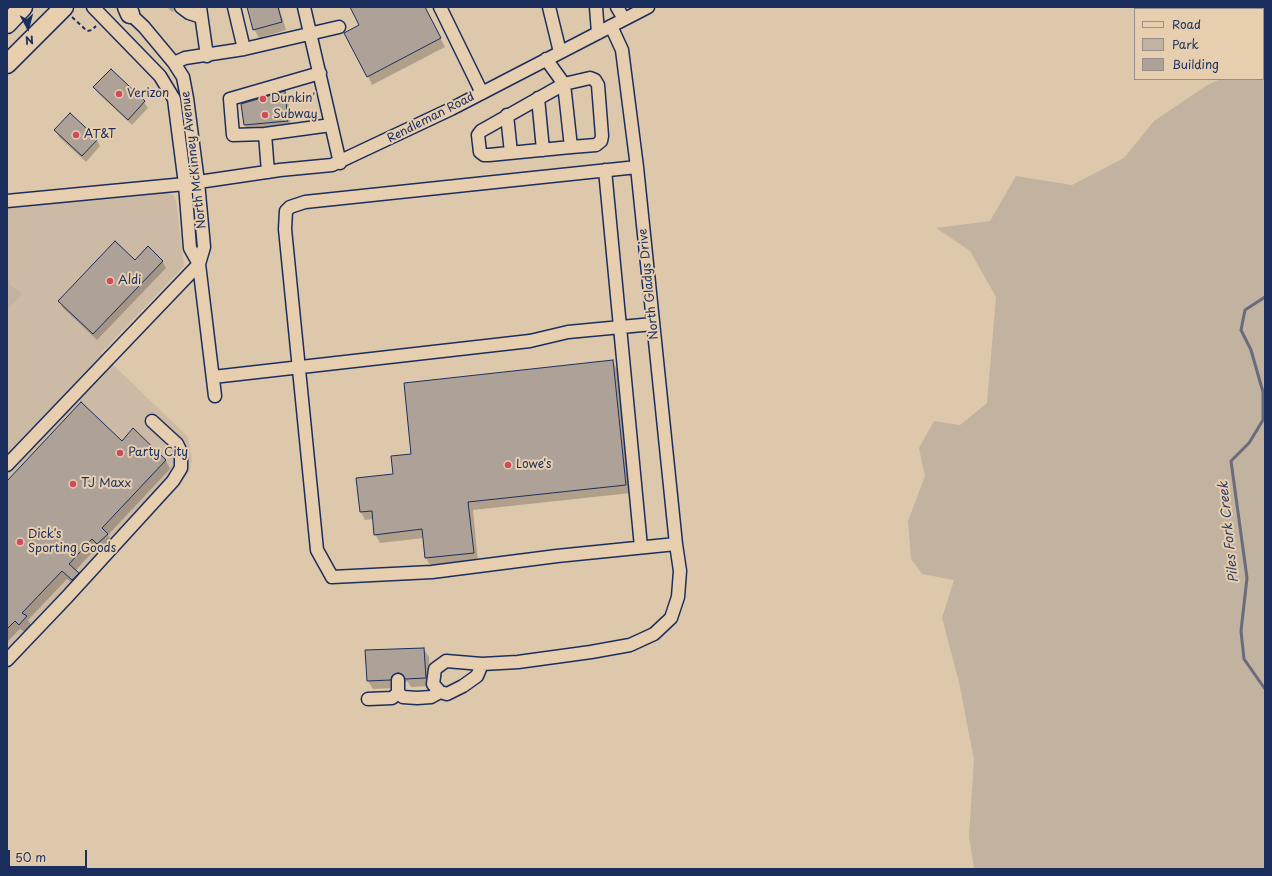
<!DOCTYPE html>
<html>
<head>
<meta charset="utf-8">
<style>
  body { margin:0 }
  #map { position:relative; width:1272px; height:876px; overflow:hidden; background:#dec8ac; font-family:"Playpen Sans",sans-serif }
  canvas { display:block }
  .frame { position:absolute; inset:0; border:8px solid #1b2f5e; pointer-events:none }
  .legend { position:absolute; left:1134px; top:8px; width:130px; height:72px; box-sizing:border-box; background:#e6ceaf; border:1px solid #958e8f; margin:0; padding:5px 7px; list-style:none; font-size:12px; color:#1b2f5e }
  .legend li { display:flex; align-items:center; gap:8px; height:20px }
  .legend b { width:20px; border:1px solid #958e8f }
  .north { position:absolute; left:8px; top:8px; width:40px; height:40px; -webkit-text-stroke:3px #e6ceaf; paint-order:stroke; rotate:173deg; font-size:11px; font-weight:700; line-height:16px; text-align:center; color:#1b2f5e }
  .north::after { content:''; display:block; margin:auto; width:14px; height:18px; background:#1b2f5e; clip-path:polygon(50% 0,100% 100%,50% 72%,0 100%) }
  .scale { position:absolute; left:8px; top:850px; width:79px; height:18px; box-sizing:border-box; border:2px solid #1b2f5e; border-top:0; padding-left:5px; font-size:12px; line-height:14px; white-space:nowrap; color:#1b2f5e; -webkit-text-stroke:3px #e6ceaf; paint-order:stroke }
</style>
</head>
<body>
<div id="map">
<canvas width="1272" height="876"></canvas>
<div class="frame"></div>
<ul class="legend">
<li><b style="height:5px;background:#e6ceaf"></b>Road</li>
<li><b style="height:11px;background:#c2b2a0"></b>Park</li>
<li><b style="height:11px;background:#aea298"></b>Building</li>
</ul>
<div class="north">N</div>
<div class="scale">50 m</div>
</div>
<script>
const g = document.querySelector('canvas').getContext('2d');
g.lineJoin = 'round';
function fillPath(path, color) { g.fillStyle = color; g.fill(path, 'evenodd'); }
const toPath = rows => new Path2D(rows.map(r => 'M' + r).join(''));
function strokePath(path, color, width, dash) { g.strokeStyle = color; g.lineWidth = width; g.lineCap = dash ? 'butt' : 'round'; g.setLineDash(dash || []); g.stroke(path); }
function drawText(font, color, halo, rows, align = 'center') {
  g.font = font + ' "Playpen Sans",sans-serif'; g.lineWidth = 4; g.setLineDash([]); g.textBaseline = 'middle'; g.strokeStyle = halo; g.fillStyle = color; for (const [text, x, y, turn = 0] of rows) {
    g.save(); g.translate(x, y); g.rotate((+turn || 0) * Math.PI / 180); g.textAlign = isNaN(turn) ? turn : align; if (halo) g.strokeText(text, 0, 0); g.fillText(text, 0, 0); g.restore();
  }
}
fillPath(toPath([
  [166,192,173,195,176,200,184,266,101,353,188,437,192,460,189,472,181,484,7,671,7,207]
]), '#ccbaa5');
fillPath(toPath([
  [1262,7,1265,7,1265,869,974,869,969,836,974,760,959,682,942,618,954,580,922,574,911,559,908,521,925,476,919,448,934,421,960,425,987,403,996,297,970,251,936,228,990,221,1016,176,1072,185,1124,158,1154,121,1209,84,1221,79,1263,79],
  [7,272,9,284,22,294,7,310]
]), '#c2b2a0');
fillPath(toPath([
  [167,7,175,7,174,10,172,12],
  [248,7,279,7,286,30,259,38,254,29],
  [351,7,425,7,445,47,372,85,368,76,361,25],
  [111,70,144,102,148,108,132,125,98,93,94,87],
  [284,92,288,98,291,127,248,131,245,125],
  [56,131,97,140,100,146,86,162,59,137],
  [135,261,162,261,166,268,97,340,63,308,59,301],
  [613,362,618,370,631,493,473,510,478,562,431,567,426,558,424,538,380,543,375,534,374,519,365,520,361,512,413,455],
  [133,430,166,461,170,469,108,535,112,543,102,552,97,547,75,571,83,582,77,587,67,579,28,620,31,625,25,632,20,629,7,642,7,484,122,442],
  [424,649,429,657,430,686,411,687,408,682,403,681,395,688,373,689,368,681]
]), '#0003');
strokePath(toPath([
  [1265,297,1245,310,1241,330,1251,350,1263,392,1263,420,1249,443,1231,461,1247,578,1241,631,1244,659,1265,689]
]), '#686c7d', 3);
const building = toPath([
  [247,7,278,7,282,22,253,30,247,7],
  [350,7,425,7,441,38,367,77,344,33,359,25,350,7],
  [111,69,145,101,128,120,93,87,111,69],
  [285,91,288,121,244,125,241,104,285,91],
  [70,113,98,139,82,156,54,130,70,113],
  [115,241,135,260,148,246,163,261,93,334,58,301,115,241],
  [613,360,626,485,468,502,474,553,425,558,422,529,374,535,372,511,360,512,356,478,393,474,391,456,411,454,404,383,613,360],
  [81,402,122,441,133,428,166,460,102,528,108,534,97,544,92,539,69,564,79,573,72,580,62,571,22,613,27,616,19,625,15,621,7,629,7,481,81,402],
  [424,648,426,678,405,679,402,674,398,673,392,676,391,680,367,681,365,650,424,648]
]);
fillPath(building, '#aea298');
strokePath(building, '#1b2f5e', 1);
const minor = toPath([
  [93,7,160,76,174,99,185,184,190,248,199,264],
  [181,7,189,13,201,17],
  [200,7,207,56],
  [304,7,340,163],
  [440,7,482,93],
  [549,7,560,52],
  [596,7,598,33],
  [617,7,624,19],
  [125,9,144,27,174,63,183,77,187,98,198,182,204,247,199,264,215,396],
  [244,49,339,27],
  [546,59,564,84,590,78,595,80,598,85,602,136,601,141,596,145,571,147,489,155,484,155,480,152,478,135,481,131,564,84,571,147],
  [174,63,185,58,244,49,234,7],
  [538,98,543,150],
  [507,115,511,153],
  [265,134,331,125],
  [637,167,305,202,290,207,286,211,285,229,317,550,332,577,432,572,557,556,676,544],
  [605,170,641,547],
  [268,172,265,134,233,135,230,99,320,73],
  [7,201,185,184,280,170,332,165,451,109,648,7],
  [213,377,530,341,568,332,653,324],
  [7,465,199,264],
  [7,660,67,597,173,481,181,468,181,452,177,444,152,421],
  [482,664,477,676,463,686,447,694,440,692,433,684,435,669,446,661,482,664,518,662,591,652,630,645,654,634,671,618,678,597,680,571,676,544,637,167,622,50,611,26],
  [398,680,398,693,403,697,417,698,431,697,440,692],
  [368,699,392,698,398,693]
]);
const highway = toPath([
  [127,7,130,14],
  [7,24,23,7],
  [7,64,64,7]
]);
strokePath(minor, '#1b2f5e', 15);
strokePath(highway, '#1b2f5e', 21);
strokePath(toPath([
  [72,17,87,31,92,30,96,26]
]), '#1b2f5e', 2, [4, 3]);
strokePath(minor, '#e6ceaf', 12);
strokePath(highway, '#e6ceaf', 18);
for (const [x, y, r, color] of [
  [119,94,4,"#d1495b"],
  [263,99,4,"#d1495b"],
  [265,115,4,"#d1495b"],
  [76,135,4,"#d1495b"],
  [110,281,4,"#d1495b"],
  [120,453,4,"#d1495b"],
  [508,465,4,"#d1495b"],
  [73,484,4,"#d1495b"],
  [20,542,4,"#d1495b"]
]) { const dot = new Path2D(); dot.arc(x, y, r, 0, 2 * Math.PI); g.fillStyle = color; g.fill(dot); strokePath(dot, '#e6ceaf', 1.5); }
drawText('12px', '#1b2f5e', '#e6ceaf', [
  ["Verizon",127,94],
  ["Dunkin'",271,99],
  ["Subway",273,115],
  ["AT&T",84,135],
  ["Aldi",118,281],
  ["Party City",128,453],
  ["Lowe's",516,465],
  ["TJ Maxx",81,484],
  ["Dick's",28,535],
  ["Sporting Goods",28,549]
], 'left');
drawText('12px', '#1b2f5e', '#e6ceaf', [
  ["Rendleman Road",431,118,-27],
  ["North McKinney Avenue",194,160,-97],
  ["North Gladys Drive",649,284,-96]
]);
drawText('italic 13px', '#2e3e66', '#e6ceaf', [
  ["Piles Fork Creek",1229,532,-96]
]);
</script>
</body>
</html>
